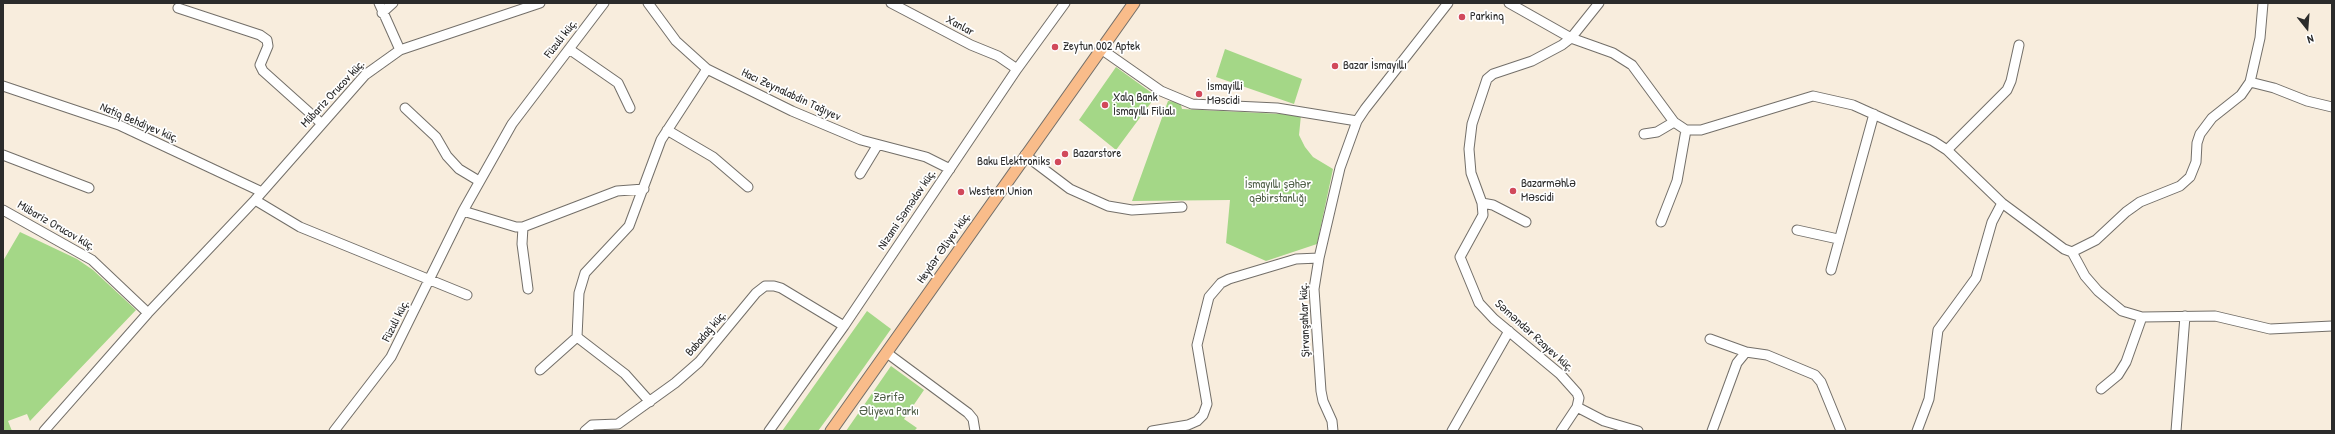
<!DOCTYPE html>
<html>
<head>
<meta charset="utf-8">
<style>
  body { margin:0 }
  #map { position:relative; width:2335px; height:434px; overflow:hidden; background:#f8eddd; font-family:"Patrick Hand",sans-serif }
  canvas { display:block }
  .frame { position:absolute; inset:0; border:4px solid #2b2b2b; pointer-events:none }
  .north { position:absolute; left:2287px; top:8px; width:40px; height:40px; -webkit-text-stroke:3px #fff; paint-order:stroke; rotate:163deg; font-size:11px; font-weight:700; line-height:16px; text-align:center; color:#2b2b2b }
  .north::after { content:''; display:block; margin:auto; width:14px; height:18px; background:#2b2b2b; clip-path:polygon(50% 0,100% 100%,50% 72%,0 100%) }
</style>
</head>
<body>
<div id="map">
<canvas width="2335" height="434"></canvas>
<div class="frame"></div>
<div class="north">N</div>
</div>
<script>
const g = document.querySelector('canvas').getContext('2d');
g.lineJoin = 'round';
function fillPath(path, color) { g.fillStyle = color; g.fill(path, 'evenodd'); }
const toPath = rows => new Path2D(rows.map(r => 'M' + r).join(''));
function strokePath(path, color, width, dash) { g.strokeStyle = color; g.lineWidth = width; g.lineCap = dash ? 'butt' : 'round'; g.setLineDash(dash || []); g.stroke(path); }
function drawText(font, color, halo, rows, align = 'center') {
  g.font = font + ' "Patrick Hand",sans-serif'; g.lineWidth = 3.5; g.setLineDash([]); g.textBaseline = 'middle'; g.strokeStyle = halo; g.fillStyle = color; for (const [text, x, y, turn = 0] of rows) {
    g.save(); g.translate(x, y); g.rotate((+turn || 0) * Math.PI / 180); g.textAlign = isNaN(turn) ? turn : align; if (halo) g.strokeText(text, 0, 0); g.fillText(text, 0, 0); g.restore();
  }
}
fillPath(toPath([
  [1225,49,1302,79,1294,104,1216,77],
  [1116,67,1156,96,1116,150,1079,120],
  [1168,101,1180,102,1182,109,1301,115,1299,135,1305,147,1313,157,1333,169,1317,244,1266,261,1226,243,1230,200,1132,201],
  [20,232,77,259,93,270,136,310,30,421,27,414,8,421,12,431,3,431,3,261],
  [867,311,891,329,835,408,818,431,782,431],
  [891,366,924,390,904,419,917,428,914,431,846,431]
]), '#a4d787');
const minor = toPath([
  [379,3,400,50],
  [648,3,676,41,707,69,792,111,861,140,926,157,950,169],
  [891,3,971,45,998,56,1017,69],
  [1509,3,1571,38,1613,53,1632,65,1674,122,1686,130,1701,130,1813,96,1853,105,1933,141,1947,150,2002,203,2064,249,2072,252,2085,276,2098,291,2122,311,2142,317,2215,316,2270,329,2332,326],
  [178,8,260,35,267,40,268,46,260,65,263,71,321,123],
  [382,13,393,3],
  [569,49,618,83,630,108],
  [1101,49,1161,91,1192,104,1277,108,1357,121],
  [2250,82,2274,88,2307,101,2332,107],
  [3,86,119,125,262,192],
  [405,108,436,137,447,156,459,169,479,181],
  [667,130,713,157,748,187],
  [1644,134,1657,132,1674,122],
  [1947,150,2007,90,2011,81,2019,45],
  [3,155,89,188],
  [1025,155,1070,189,1108,206,1132,210,1182,207],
  [860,174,877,146],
  [255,200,300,227,467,295],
  [1482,203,1493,205,1526,222],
  [3,210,92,260,148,313],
  [463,211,516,227,523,227,617,191,644,189],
  [1661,222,1677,181,1686,130],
  [523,227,522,244,528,289],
  [1797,230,1838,239],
  [2072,252,2096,240,2126,212,2140,202,2180,186,2190,177,2196,162,2197,143,2200,134,2212,118,2241,95,2250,82,2260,38,2263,3],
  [1831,270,1874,114],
  [1710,339,1746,352],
  [887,353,968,413,973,419,975,431],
  [540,370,577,337],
  [2101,389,2118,375,2126,362,2142,317],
  [650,402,625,374,577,337,579,293,585,273,629,226,661,140,707,69],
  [1577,407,1579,398,1577,393,1560,374,1494,319,1479,303,1460,257,1483,215,1482,203,1471,173,1469,149,1472,124,1487,79,1493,74,1532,61,1562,45,1571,38,1599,3],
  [44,431,148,313,255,200,365,75,400,50,540,3],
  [334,431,391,357,463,211,512,124,604,3],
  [585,431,592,425,618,424,675,383,699,362,756,293,765,286,774,286,781,288,844,326],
  [769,431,844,326,1017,69,1065,3],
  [1152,431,1188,425,1197,421,1203,415,1207,404,1197,345,1209,297,1221,283,1229,279,1296,259,1319,258],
  [1333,431,1332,421,1323,401,1321,391,1314,289,1319,258,1340,168,1357,121,1365,109,1448,3],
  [1452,431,1509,331],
  [1561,431,1577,407,1604,421,1638,431],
  [1712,431,1737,363,1746,352,1767,355,1815,375,1821,382,1841,431],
  [1917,431,1929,399,1938,330,1976,278,1992,222,2002,203],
  [2176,431,2185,316]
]);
const major = toPath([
  [831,431,1134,3]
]);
strokePath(minor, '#736f69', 11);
strokePath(major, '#736f69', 13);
strokePath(minor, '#fff', 9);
strokePath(major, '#f9bc8a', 11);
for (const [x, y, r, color] of [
  [1462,17,4,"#d1495b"],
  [1055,47,4,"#d1495b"],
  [1335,66,4,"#d1495b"],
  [1199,94,4,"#d1495b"],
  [1105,105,4,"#d1495b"],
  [1065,154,4,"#d1495b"],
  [1058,162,4,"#d1495b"],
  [1513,191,4,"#d1495b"],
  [961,192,4,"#d1495b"]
]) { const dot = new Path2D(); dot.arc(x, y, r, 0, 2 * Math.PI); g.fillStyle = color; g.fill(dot); strokePath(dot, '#fff', 1.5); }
drawText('12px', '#2b2b2b', '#fff', [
  ["Parkinq",1470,17],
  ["Zeytun 002 Aptek",1063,47],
  ["Bazar İsmayıllı",1343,66],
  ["İsmayilli",1207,87],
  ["Məscidi",1207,101],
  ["Xalq Bank",1113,98],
  ["İsmayıllı Filialı",1113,112],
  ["Bazarstore",1073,154],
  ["Baku Elektroniks",1050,162,"right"],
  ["Bazarməhlə",1521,184],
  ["Məscidi",1521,198],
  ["Western Union",969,192]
], 'left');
drawText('12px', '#2b2b2b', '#fff', [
  ["Xanlar",960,26,28],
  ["Füzuli küç.",561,39,-52],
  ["Mübariz Orucov küç.",333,94,-47],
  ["Hacı Zeynalabdin Tağıyev",791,95,25],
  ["Natiq Behdiyev küç.",139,123,23],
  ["Nizami Səmədov küç.",907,210,-56],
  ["Mübariz Orucov küç.",56,226,30],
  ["Heydər Əliyev küç.",944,248,-55],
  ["Şirvanşahlar küç.",1305,320,-92],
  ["Füzuli küç.",396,321,-63],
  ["Babadağ küç.",706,334,-49],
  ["Səməndər Rzayev küç.",1534,336,42]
]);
drawText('12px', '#4f5f47', '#fff', [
  ["İsmayıllı şəhər",1278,185],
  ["qəbirstanlığı",1278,199],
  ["Zərifə",889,398],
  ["Əliyeva Parkı",889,412]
]);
</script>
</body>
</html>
